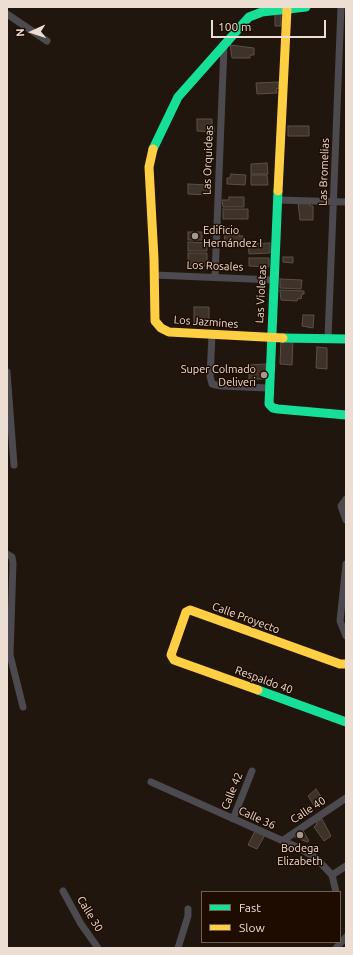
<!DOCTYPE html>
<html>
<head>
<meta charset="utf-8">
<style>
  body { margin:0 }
  #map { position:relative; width:353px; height:955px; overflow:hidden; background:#21160d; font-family:Ubuntu,sans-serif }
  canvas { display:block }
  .frame { position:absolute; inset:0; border:8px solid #ecded3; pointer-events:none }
  .legend { position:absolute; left:201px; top:891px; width:140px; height:52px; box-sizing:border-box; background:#1f0c00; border:1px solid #716054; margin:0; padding:5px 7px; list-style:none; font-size:12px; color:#ecded3 }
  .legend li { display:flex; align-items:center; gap:8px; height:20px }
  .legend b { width:20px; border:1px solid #716054 }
  .north { position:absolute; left:12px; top:12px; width:40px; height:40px; -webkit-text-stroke:3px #1f0c00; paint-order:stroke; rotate:267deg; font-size:11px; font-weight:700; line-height:16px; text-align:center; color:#ecded3 }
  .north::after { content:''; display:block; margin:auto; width:14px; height:18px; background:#ecded3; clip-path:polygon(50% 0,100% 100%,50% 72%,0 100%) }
  .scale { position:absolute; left:211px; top:20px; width:115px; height:18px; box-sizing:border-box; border:2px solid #ecded3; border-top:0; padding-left:5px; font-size:12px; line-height:14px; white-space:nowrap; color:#ecded3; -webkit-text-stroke:3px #1f0c00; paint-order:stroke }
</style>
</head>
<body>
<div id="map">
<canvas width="353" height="955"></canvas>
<div class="frame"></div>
<ul class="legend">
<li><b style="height:5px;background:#16e098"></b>Fast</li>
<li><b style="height:5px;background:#ffcf43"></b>Slow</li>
</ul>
<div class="north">N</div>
<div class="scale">100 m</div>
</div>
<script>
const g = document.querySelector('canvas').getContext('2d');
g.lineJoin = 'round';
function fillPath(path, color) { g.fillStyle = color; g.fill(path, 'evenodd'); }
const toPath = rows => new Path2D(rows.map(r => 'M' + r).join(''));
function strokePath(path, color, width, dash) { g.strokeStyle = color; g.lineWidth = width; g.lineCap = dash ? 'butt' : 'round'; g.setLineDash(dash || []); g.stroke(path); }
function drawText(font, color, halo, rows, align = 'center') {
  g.font = font + ' Ubuntu,sans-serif'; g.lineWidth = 3; g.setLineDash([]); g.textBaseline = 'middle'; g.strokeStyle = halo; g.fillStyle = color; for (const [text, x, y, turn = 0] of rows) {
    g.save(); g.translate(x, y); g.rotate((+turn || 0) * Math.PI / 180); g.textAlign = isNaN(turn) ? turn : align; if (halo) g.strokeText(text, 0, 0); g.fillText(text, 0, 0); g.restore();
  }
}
const building = toPath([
  [275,14,281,14,281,26,275,26,275,14],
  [230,45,254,48,254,55,250,55,250,58,232,58,230,45],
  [279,82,279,88,276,89,277,93,257,94,256,83,279,82],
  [197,119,212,119,212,126,214,126,214,132,197,131,197,119],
  [288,126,309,126,309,136,288,136,288,126],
  [267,163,268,174,251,174,251,164,267,163],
  [231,174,246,175,245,185,227,184,227,178,230,178,231,174],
  [251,175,267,175,268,185,251,185,251,175],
  [188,184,209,185,209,195,188,194,188,184],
  [229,197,244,197,244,207,223,207,222,200,229,200,229,197],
  [298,203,310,203,310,206,313,206,313,220,300,220,298,203],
  [223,209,248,209,248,219,223,219,223,209],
  [225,231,239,231,239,236,243,236,243,244,224,246,225,231],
  [188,232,202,232,202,240,188,240,188,232],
  [188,242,207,243,207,251,188,251,188,242],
  [270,243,270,253,249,254,248,244,270,243],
  [188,253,207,253,207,266,188,266,188,253],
  [283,257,293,257,293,263,283,262,283,257],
  [249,258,269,258,269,267,249,266,249,258],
  [280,279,302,280,301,289,280,288,280,279],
  [280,290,304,291,304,294,302,294,301,299,298,298,297,301,281,300,280,290],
  [194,307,209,307,209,322,194,322,194,307],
  [303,315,314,315,313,328,302,326,303,315],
  [281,339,293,339,292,365,280,364,281,339],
  [317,347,327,348,327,369,316,368,317,347],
  [266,364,266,379,249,379,249,365,266,364],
  [316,789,324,801,315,807,308,796,316,789],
  [322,819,331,836,324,841,314,827,317,824,316,822,322,819],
  [302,829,309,841,307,842,295,837,294,833,302,829],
  [255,831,265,835,257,849,248,845,255,831]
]);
fillPath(building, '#3f3228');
strokePath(building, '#5a5049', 1);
strokePath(toPath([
  [7,14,47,41],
  [278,200,346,202],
  [155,275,274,280],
  [215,276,224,45],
  [212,335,210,376,212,384,221,386,268,388],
  [328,338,341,7],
  [7,372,14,465],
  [346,499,341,506,346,520],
  [7,554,12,557,13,563,10,655,23,707],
  [346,564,340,621,346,636],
  [151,782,299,848,316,858,332,875,336,892],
  [233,819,252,771],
  [282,841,346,798],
  [332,875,346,866],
  [63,891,81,924,98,948],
  [178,948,188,916,188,909],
  [336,948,346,937]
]), '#4c4a4e', 7);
strokePath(toPath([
  [153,149,178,97,249,17,262,12,306,7],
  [278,191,269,404,273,408,278,409,346,415],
  [283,338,346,339],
  [258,690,346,722]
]), '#16e098', 9);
strokePath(toPath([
  [153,149,149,167,154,259,155,321,161,328,169,332,283,338],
  [278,191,287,9],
  [258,690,174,660,171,655,186,612,190,610,340,664,346,664]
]), '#ffcf43', 9);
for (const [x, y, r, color] of [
  [195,236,4,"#a5988e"],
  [264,375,4,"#a5988e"],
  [300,835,4,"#a5988e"]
]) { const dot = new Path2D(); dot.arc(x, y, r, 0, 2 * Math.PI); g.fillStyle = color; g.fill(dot); strokePath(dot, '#1f0c00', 1.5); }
drawText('11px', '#ecded3', '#1f0c00', [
  ["Las Orquideas",208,160,-88],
  ["Las Bromelias",324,172,-88],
  ["Los Rosales",215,266,2],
  ["Las Violetas",261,294,-87],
  ["Los Jazmines",206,322,4],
  ["Calle Proyecto",246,618,20],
  ["Respaldo 40",264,680,20],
  ["Calle 42",232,791,-68],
  ["Calle 40",308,810,-33],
  ["Calle 36",257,818,24],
  ["Calle 30",90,914,59]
]);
drawText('11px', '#ecded3', '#1f0c00', [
  ["Edificio",203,230],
  ["Hernández I",203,243],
  ["Super Colmado",256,369,"right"],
  ["Deliveri",256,382,"right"],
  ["Bodega",300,848,"center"],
  ["Elizabeth",300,861,"center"]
], 'left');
</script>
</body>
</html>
